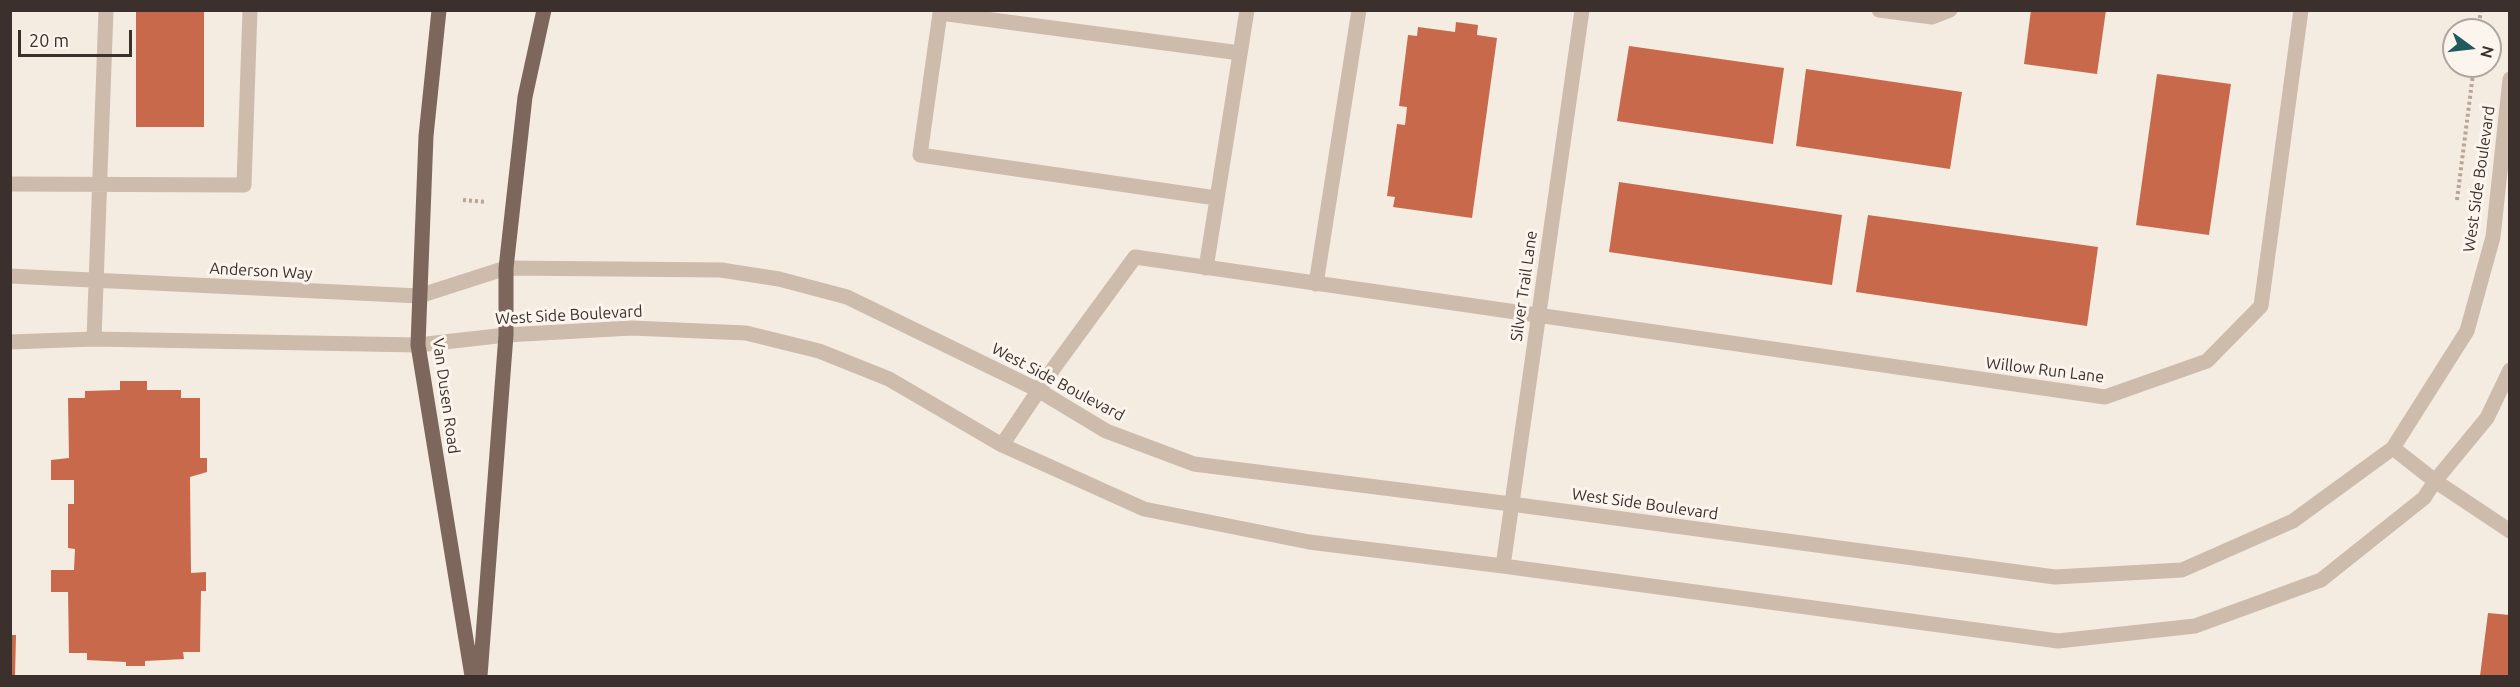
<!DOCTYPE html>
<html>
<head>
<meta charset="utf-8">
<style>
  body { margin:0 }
  #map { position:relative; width:2520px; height:687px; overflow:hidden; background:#f4ebe1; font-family:Ubuntu,sans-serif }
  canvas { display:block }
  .frame { position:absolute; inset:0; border:12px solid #3b302b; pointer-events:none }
  .north { position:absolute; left:2442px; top:18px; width:60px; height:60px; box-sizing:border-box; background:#fbf5ee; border:2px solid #aea6a0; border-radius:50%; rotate:105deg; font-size:16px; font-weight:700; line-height:24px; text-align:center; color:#3b302b }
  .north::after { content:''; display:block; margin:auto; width:21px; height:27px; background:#1f5a5e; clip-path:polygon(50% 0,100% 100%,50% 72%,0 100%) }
  .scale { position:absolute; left:18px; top:30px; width:114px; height:27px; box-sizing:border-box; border:3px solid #3b302b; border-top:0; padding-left:8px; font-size:18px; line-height:21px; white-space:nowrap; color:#3b302b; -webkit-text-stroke:4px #fbf5ee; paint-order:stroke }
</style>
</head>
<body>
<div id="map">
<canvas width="2520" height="687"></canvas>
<div class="frame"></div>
<div class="north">N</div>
<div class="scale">20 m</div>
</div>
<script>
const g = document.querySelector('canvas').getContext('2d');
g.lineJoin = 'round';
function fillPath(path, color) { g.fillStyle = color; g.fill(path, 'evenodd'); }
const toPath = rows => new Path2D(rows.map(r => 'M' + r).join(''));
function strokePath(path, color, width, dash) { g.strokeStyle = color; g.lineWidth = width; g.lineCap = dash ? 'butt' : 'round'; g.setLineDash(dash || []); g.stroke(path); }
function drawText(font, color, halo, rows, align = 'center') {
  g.font = font + ' Ubuntu,sans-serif'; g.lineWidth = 6; g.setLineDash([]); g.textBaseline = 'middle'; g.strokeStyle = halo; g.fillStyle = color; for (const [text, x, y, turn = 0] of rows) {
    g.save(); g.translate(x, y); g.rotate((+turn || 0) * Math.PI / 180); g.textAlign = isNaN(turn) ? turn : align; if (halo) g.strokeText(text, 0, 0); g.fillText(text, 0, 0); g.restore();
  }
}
fillPath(toPath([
  [136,10,204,10,204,127,136,127],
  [2031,10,2106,10,2097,74,2024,64],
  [1456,22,1478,25,1477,35,1497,38,1472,218,1393,207,1395,197,1387,196,1397,124,1405,125,1407,107,1399,106,1408,35,1417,36,1418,27,1455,32],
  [1629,46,1784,68,1773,144,1617,121],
  [1806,69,1962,92,1950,169,1796,146],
  [2157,74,2231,84,2209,235,2136,225],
  [1619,182,1842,215,1832,285,1609,252],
  [1868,215,2098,247,2087,326,1856,292],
  [120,381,147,381,147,390,181,390,181,398,200,398,200,458,207,458,207,472,190,477,191,573,206,572,206,591,201,591,200,652,183,652,184,659,145,661,145,666,126,666,126,662,87,660,87,653,69,653,68,592,51,592,51,570,74,570,75,549,68,548,68,504,74,504,74,480,51,480,51,460,69,458,68,398,85,398,85,391,120,390],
  [2488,613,2510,615,2510,676,2480,676],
  [10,635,16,635,15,676,10,676]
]), '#c8694b');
strokePath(toPath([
  [2478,30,2481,10],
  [463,200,486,202],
  [2457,200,2474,66]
]), '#b9a596', 4, [3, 3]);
strokePath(toPath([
  [941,10,940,13,1240,53],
  [1879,10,1932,17,1950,10],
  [940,13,920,155,1216,198],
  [10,184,244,185,250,10],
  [1206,268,1247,10],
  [10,276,419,296,506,268,721,270,779,279,847,297,1038,390,1106,431,1194,464,1511,504,2055,577,2182,570,2293,521,2393,448,2467,331,2493,237,2510,79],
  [1316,284,1359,10],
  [94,339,106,10],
  [10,342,94,339,418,345,506,335,632,328,746,333,819,351,889,379,1002,445,1144,509,1309,542,1503,566,2058,641,2195,626,2321,580,2424,498,2435,481,2487,418,2510,370],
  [1002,445,1053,369,1135,257,2105,397,2207,361,2261,306,2301,10],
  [2393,448,2435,481,2510,531],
  [1503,566,1582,10]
]), '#cdbbac', 15);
strokePath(toPath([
  [439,10,426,136,418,345,472,676],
  [480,676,506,335,506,268,525,97,544,10]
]), '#7d675c', 15);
drawText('16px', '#3b302b', '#fbf5ee', [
  ["West Side Boulevard",2479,179,-82],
  ["Anderson Way",261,271,3],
  ["Silver Trail Lane",1524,286,-82],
  ["West Side Boulevard",569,315,-3],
  ["Willow Run Lane",2045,370,7],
  ["West Side Boulevard",1058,382,28],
  ["Van Dusen Road",446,396,82],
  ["West Side Boulevard",1645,504,8]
]);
</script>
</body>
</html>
